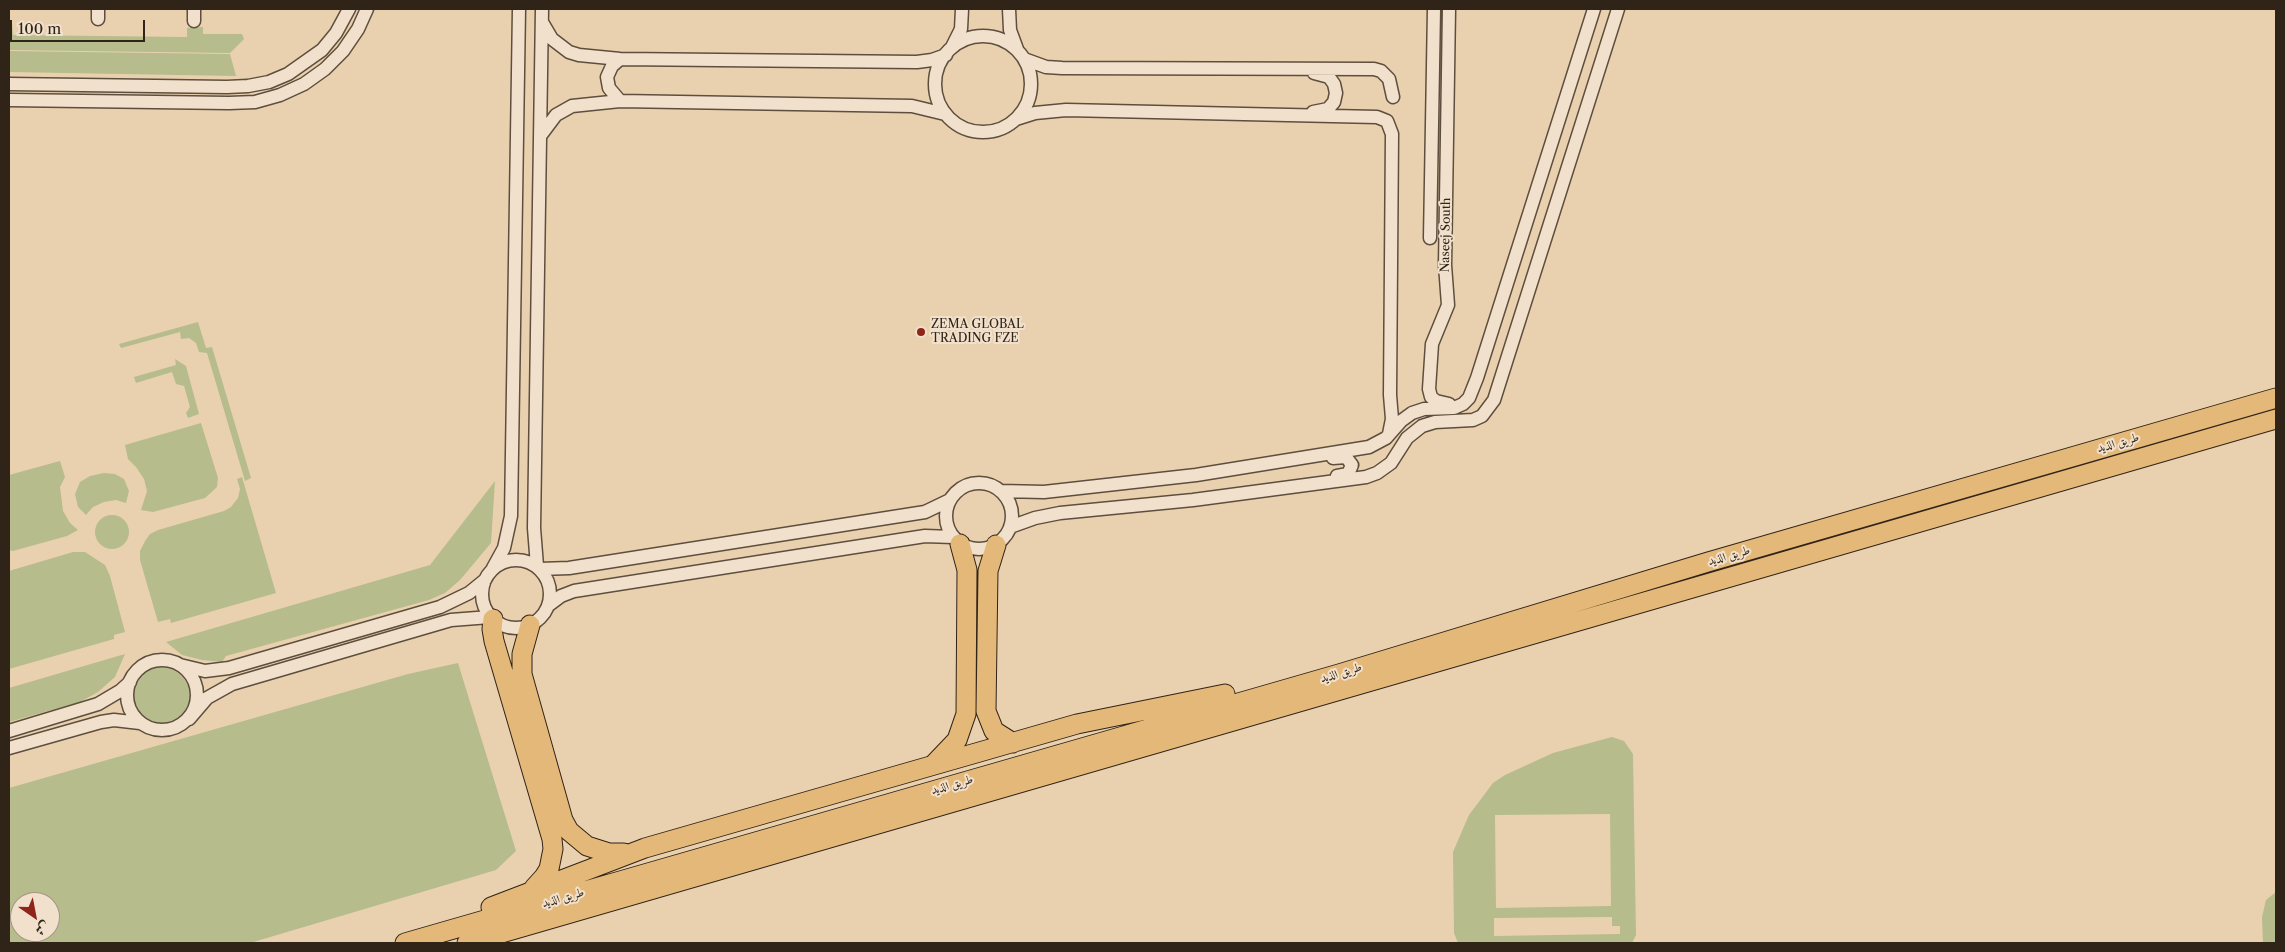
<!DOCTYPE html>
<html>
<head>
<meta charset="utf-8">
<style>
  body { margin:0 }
  #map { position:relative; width:2285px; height:952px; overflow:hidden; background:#e9d1b0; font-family:"Libre Caslon Text",Amiri,serif }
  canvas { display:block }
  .frame { position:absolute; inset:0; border:10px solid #302317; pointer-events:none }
  .north { position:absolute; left:10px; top:892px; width:50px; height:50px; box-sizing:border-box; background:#f1e1cc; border:1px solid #a49584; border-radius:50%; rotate:147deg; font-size:14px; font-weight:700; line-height:20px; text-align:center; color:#302317 }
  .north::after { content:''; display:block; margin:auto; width:18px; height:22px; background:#8f2418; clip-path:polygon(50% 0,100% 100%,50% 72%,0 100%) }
  .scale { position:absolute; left:10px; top:20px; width:135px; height:22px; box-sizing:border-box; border:2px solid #302317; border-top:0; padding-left:6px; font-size:15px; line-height:18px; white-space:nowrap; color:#302317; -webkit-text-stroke:4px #f1e1cc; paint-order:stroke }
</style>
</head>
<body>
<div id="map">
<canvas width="2285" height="952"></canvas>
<div class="frame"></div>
<div class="north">ش</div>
<div class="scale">100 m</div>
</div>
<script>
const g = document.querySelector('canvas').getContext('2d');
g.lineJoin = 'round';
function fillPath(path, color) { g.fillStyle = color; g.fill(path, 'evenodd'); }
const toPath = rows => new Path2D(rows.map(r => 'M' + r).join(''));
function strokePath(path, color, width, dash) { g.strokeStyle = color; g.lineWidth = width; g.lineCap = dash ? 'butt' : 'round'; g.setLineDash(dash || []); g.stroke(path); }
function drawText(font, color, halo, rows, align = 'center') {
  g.font = font + ' "Libre Caslon Text",Amiri,serif'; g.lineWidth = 4; g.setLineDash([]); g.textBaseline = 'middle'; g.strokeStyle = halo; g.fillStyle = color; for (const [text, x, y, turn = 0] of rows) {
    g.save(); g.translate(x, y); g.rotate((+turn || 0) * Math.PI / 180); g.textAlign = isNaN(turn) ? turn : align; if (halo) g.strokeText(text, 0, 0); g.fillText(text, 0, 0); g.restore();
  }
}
fillPath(toPath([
  [9,23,12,23,13,35,187,37,187,28,203,27,203,34,242,34,244,39,230,53,9,50],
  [9,51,230,54,236,76,9,72],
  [198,322,206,348,212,347,251,478,245,481,207,353,199,352,196,343,189,338,181,339,180,332,121,348,119,344],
  [175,359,186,366,199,414,188,418,186,413,190,407,184,386,176,384,172,372,136,383,134,377,176,365],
  [201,423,218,478,217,487,205,498,153,512,141,510,147,491,144,479,136,467,128,459,125,445],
  [60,461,65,477,60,487,63,511,70,523,78,530,67,536,13,551,9,550,9,475],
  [104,473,115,474,124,479,129,491,126,503,116,500,104,502,93,507,86,515,78,507,75,494,80,482,90,476],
  [242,477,276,593,171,623,170,619,158,622,140,560,140,551,145,541,150,534,158,530,224,511,231,507,238,498,240,489,237,479],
  [495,481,491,543,460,580,445,593,429,600,226,656,222,662,202,660,182,655,166,642,430,565],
  '95 532a17 17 0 1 1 34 0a17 17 0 1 1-34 0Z',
  [73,552,85,552,105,565,110,576,125,632,114,635,114,639,9,669,9,571],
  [125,654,115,677,98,692,80,702,9,722,9,688],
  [458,663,516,851,496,870,250,943,9,943,9,788,408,674],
  [20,902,50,902,50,932,20,932],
  '130 697a30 30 0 1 1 60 0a30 30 0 1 1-60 0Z',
  [1612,737,1624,741,1633,754,1636,935,1632,943,1458,943,1454,933,1453,852,1469,815,1493,783,1505,775,1553,753],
  [1610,814,1611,906,1496,908,1495,815],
  [1612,917,1612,926,1620,926,1620,934,1494,936,1494,918],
  [2276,892,2276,943,2263,943,2262,917,2266,900]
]), '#b6bc8c');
const minor = toPath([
  [194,9,194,21],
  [1009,9,1010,30,1017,49],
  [1449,9,1445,265,1448,305,1432,344,1429,389,1431,397,1436,401,1449,404],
  [98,19,98,9],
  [542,22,552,39,569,52,579,55,620,59,917,62,932,60,946,55],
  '935 84a48 48 0 1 1 96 0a48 48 0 1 1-96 0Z',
  [952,47,961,29,962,9],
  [1024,59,1046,67,1062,68,1374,69,1381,71,1389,79,1393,97],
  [9,84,227,87,248,86,269,82,288,74,322,50,336,33,349,9],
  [9,100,229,103,255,102,280,95,304,84,325,69,343,51,358,29,367,9],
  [620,101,609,88,607,77,612,66,620,59],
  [1313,112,1328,109,1334,102,1336,93,1334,84,1329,77,1314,73],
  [1016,119,1035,113,1066,110,1377,117,1387,121,1392,134,1390,395,1392,419,1389,434],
  [541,135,556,115,572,106,620,101,912,106,945,114],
  [1430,238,1434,9],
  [1333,458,1346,457,1352,465,1348,474,1337,476],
  '946 516a33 33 0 1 1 66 0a33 33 0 1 1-66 0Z',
  [1001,491,1044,492,1196,475,1369,447,1386,438,1401,421,1412,413,1424,409,1454,408,1463,404,1469,398,1477,378,1594,9],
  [1010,527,1035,518,1060,513,1193,500,1366,477,1377,473,1391,463,1407,438,1422,426,1435,422,1473,420,1482,416,1494,400,1618,9],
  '482 594a34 34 0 1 1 68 0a34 34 0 1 1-68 0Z',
  [537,566,534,528,542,9],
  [493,568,504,548,511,516,519,9],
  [540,569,569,568,925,512,950,500],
  [549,605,561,596,574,591,925,536,953,537],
  '127 695a35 35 0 1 1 70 0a35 35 0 1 1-70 0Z',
  [180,665,205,671,229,668,440,607,469,593,485,580],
  [189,719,207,698,232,684,451,620,490,617],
  [9,731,98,704,120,691,130,682],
  [9,748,101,722,114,720,140,723]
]);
const highway = toPath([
  [996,545,988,571,986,711,994,731,1013,743],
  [493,619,492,629,494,641,552,839,553,849,549,869,544,877,534,888],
  [530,625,522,654,522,674,563,820,569,831,587,846,609,853,624,853],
  [935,763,957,740,966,714,967,570,960,544],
  [491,907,645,848,1077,724,1225,694],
  [405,943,1339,674,1708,562,2276,398],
  [467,943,2276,419]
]);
strokePath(minor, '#5e4e3d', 15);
strokePath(highway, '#302317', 21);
strokePath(minor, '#f1e1cc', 12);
strokePath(highway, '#e4b878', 19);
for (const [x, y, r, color] of [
  [921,332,5,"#8f2418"]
]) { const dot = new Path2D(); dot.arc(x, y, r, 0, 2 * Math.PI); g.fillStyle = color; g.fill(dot); strokePath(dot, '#f1e1cc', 2); }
drawText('12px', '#302317', '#f1e1cc', [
  ["Naseej South",1446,235,-89],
  ["طريق الذيد",2118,443,-16],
  ["طريق الذيد",1729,556,-16],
  ["طريق الذيد",1341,673,-17],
  ["طريق الذيد",952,785,-16],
  ["طريق الذيد",563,898,-16]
]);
drawText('12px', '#302317', '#f1e1cc', [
  ["ZEMA GLOBAL",931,325],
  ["TRADING FZE",931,339]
], 'left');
</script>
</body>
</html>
